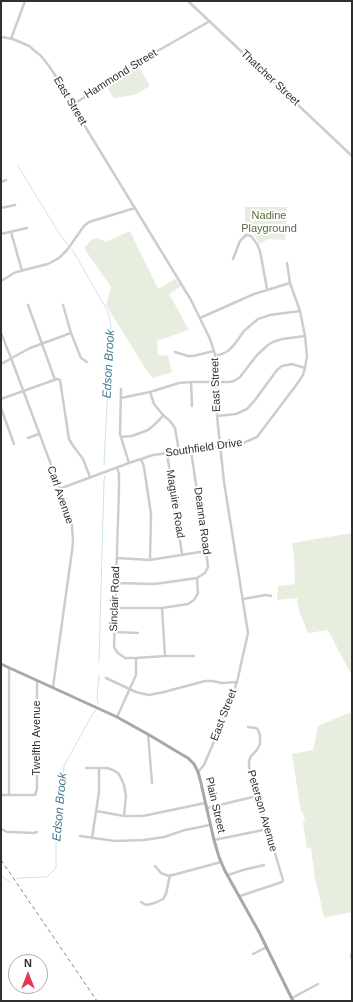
<!DOCTYPE html>
<html>
<head>
<meta charset="utf-8">
<style>
  body { margin:0 }
  #map { position:relative; width:353px; height:1002px; overflow:hidden; background:#fff; font-family:Arial,sans-serif }
  canvas { display:block }
  .frame { position:absolute; inset:0; border:2px solid #303030; pointer-events:none }
  .north { position:absolute; left:8px; top:954px; width:40px; height:40px; box-sizing:border-box; background:#fff; border:1px solid #acacac; border-radius:50%; rotate:0deg; font-size:11px; font-weight:700; line-height:16px; text-align:center; color:#303030 }
  .north::after { content:''; display:block; margin:auto; width:14px; height:18px; background:#e13854; clip-path:polygon(50% 0,100% 100%,50% 72%,0 100%) }
</style>
</head>
<body>
<div id="map">
<canvas width="353" height="1002"></canvas>
<div class="frame"></div>
<div class="north">N</div>
</div>
<script>
const g = document.querySelector('canvas').getContext('2d');
g.lineJoin = 'round';
function fillPath(path, color) { g.fillStyle = color; g.fill(path, 'evenodd'); }
const toPath = rows => new Path2D(rows.map(r => 'M' + r).join(''));
function strokePath(path, color, width, dash) { g.strokeStyle = color; g.lineWidth = width; g.lineCap = dash ? 'butt' : 'round'; g.setLineDash(dash || []); g.stroke(path); }
function drawText(font, color, halo, rows, align = 'center') {
  g.font = font + ' Arial,sans-serif'; g.lineWidth = 4; g.setLineDash([]); g.textBaseline = 'middle'; g.strokeStyle = halo; g.fillStyle = color; for (const [text, x, y, turn = 0] of rows) {
    g.save(); g.translate(x, y); g.rotate((+turn || 0) * Math.PI / 180); g.textAlign = isNaN(turn) ? turn : align; if (halo) g.strokeText(text, 0, 0); g.fillText(text, 0, 0); g.restore();
  }
}
fillPath(toPath([
  [138,65,150,86,134,95,114,98,106,86],
  [245,207,287,207,285,240,268,239,260,244,245,222],
  [130,231,158,289,175,279,181,286,169,294,189,330,157,341,158,355,168,356,172,372,153,378,145,368,106,305,111,287,84,248,91,240,97,238,106,242],
  [352,533,352,676,328,630,308,633,299,611,297,598,277,600,277,598,278,586,295,584,294,556,292,543],
  [352,713,352,912,343,914,324,917,316,882,315,879,311,848,307,849,303,822,305,821,303,812,301,812,292,754,313,750,318,726,346,714]
]), '#e7eddf');
strokePath(toPath([
  [18,166,59,233,68,245],
  [72,249,107,310,109,316,111,325,104,465],
  [99,662,104,480,105,476],
  [98,704,97,697,99,675],
  [1,876,10,882],
  [16,879,20,878,47,877,56,868,56,837,58,828,64,766,92,715,96,710]
]), '#cce2ec', 1);
strokePath(toPath([
  [188,1,352,156],
  [1,37,13,39,29,46,41,56,49,66,73,102,86,128,191,300,210,339,214,351,216,358,217,416,224,482,248,633,237,682,227,711,204,765,198,772],
  [11,39,25,1],
  [74,104,140,61,210,21],
  [1,182,6,180],
  [1,208,15,205],
  [11,232,22,271],
  [1,234,27,228],
  [233,259,240,241,246,235,251,236,257,244,260,251,267,289],
  [1,281,16,272,48,264,59,258,67,250,84,226,89,222,135,208],
  [28,305,55,380],
  [63,305,71,333,81,358,87,362],
  [200,318,254,294,290,283],
  [1,333,11,358,68,510,72,525,73,542,72,551,53,687],
  [175,352,188,356,193,356,214,351],
  [215,356,222,354,228,351,234,345,244,331,258,319,270,315,300,311],
  [1,364,30,348,71,333],
  [191,382,192,406],
  [121,389,120,434,129,463],
  [150,392,154,404,163,415,170,421,175,428,179,451],
  [121,398,150,392,179,383,191,382,229,382,234,381,240,377,257,355,268,345,273,342,282,339,305,336],
  [1,399,57,379,60,380,69,439,74,447,83,459,90,477],
  [1,408,14,444],
  [217,416,236,414,247,409,255,400,277,370,282,366,292,364,305,368],
  [121,437,132,436,148,430,153,426,163,416],
  [28,438,39,434],
  [167,453,182,554],
  [141,459,144,467,151,514,150,560],
  [117,467,119,474,119,489,114,647,118,653,125,658,136,658,165,656,194,656],
  [59,489,129,463,153,455,241,444,257,437,297,384,303,375,305,368,307,356,305,336,300,311,290,283,287,263],
  [117,558,150,560,206,551],
  [116,583,155,584,197,578,205,573,208,567,206,551,191,451],
  [243,599,266,595,271,596],
  [115,608,162,608,188,604,194,600,198,593,197,579],
  [162,608,165,656],
  [114,632,138,633],
  [106,678,136,692,149,695,164,692,205,681,212,681,222,683,236,682],
  [117,717,136,675,136,658],
  [148,734,152,783],
  [86,768,107,768,113,770,118,773,121,778,124,785,126,796,124,816],
  [1,795,35,795,37,789,37,681],
  [9,795,9,668],
  [207,808,257,796],
  [96,811,124,816,143,816,205,803],
  [1,829,7,832,11,832,33,833,37,832],
  [80,836,115,841,144,840,164,837,185,830,210,825],
  [92,838,99,792,99,768],
  [214,840,268,829],
  [155,866,161,873,169,876,221,862],
  [228,875,243,870,264,865],
  [240,896,282,882,283,880,249,767,249,761,251,756,257,750,260,744,260,735,258,730,256,728,248,727],
  [141,902,146,905,151,904,157,902,163,899,166,894,170,875],
  [352,953,351,956,352,959],
  [253,954,267,947],
  [292,998,318,984]
]), '#cdcdcd', 2.5);
strokePath(toPath([
  [1,664,117,717,151,736,181,754,188,758,194,764,198,772,200,779,214,840,219,857,225,871,259,932,293,1001]
]), '#a8a8a8', 3);
strokePath(toPath([
  [1,860,97,1001]
]), '#858585', 1, [4, 3]);
drawText('11px', '#303030', '#fff', [
  ["Hammond Street",121,74,-32],
  ["Thatcher Street",270,78,43],
  ["East Street",70,101,59],
  ["East Street",216,385,-92],
  ["Southfield Drive",204,448,-8],
  ["Carl Avenue",60,495,71],
  ["Maguire Road",175,504,81],
  ["Deanna Road",202,521,82],
  ["Sinclair Road",115,599,-88],
  ["East Street",224,715,-69],
  ["Twelfth Avenue",37,738,-90],
  ["Plain Street",215,805,77],
  ["Peterson Avenue",262,811,74]
]);
drawText('11px', '#576b3e', '#fff', [
  ["Nadine",269,216],
  ["Playground",269,229]
]);
drawText('italic 12px', '#407991', '#fff', [
  ["Edson Brook",109,364,-87],
  ["Edson Brook",60,807,-85]
]);
</script>
</body>
</html>
